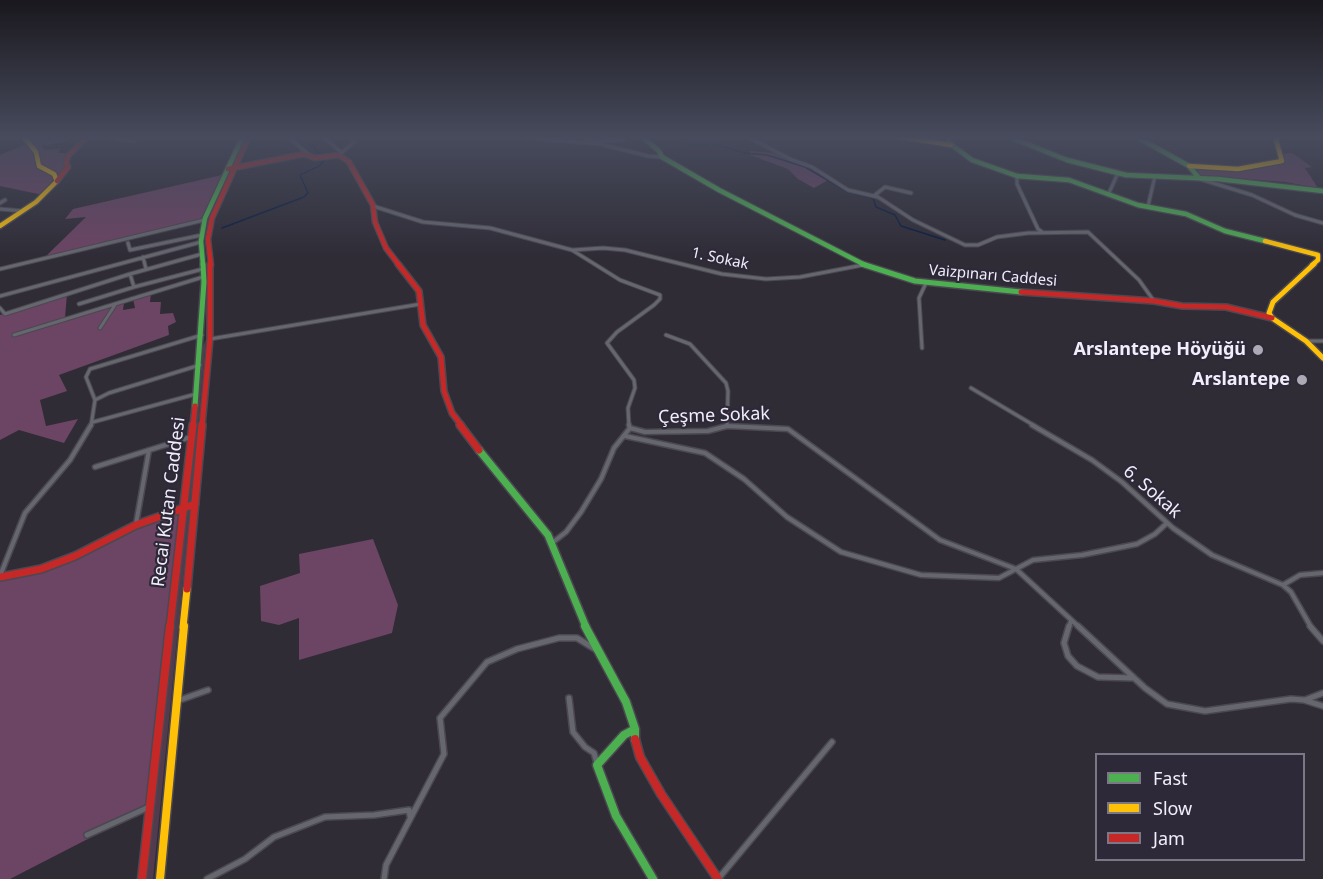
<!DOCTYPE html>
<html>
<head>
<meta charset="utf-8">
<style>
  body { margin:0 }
  #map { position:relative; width:1323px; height:879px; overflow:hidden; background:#2f2c36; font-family:"Noto Sans",sans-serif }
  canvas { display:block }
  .legend { position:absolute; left:1095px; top:753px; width:210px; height:108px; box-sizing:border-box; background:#2d2939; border:2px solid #7b7886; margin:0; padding:8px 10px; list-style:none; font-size:18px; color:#f1eefa }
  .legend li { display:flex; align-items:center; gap:12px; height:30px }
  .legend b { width:30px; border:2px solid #7b7886 }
</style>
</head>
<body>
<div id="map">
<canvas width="1323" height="879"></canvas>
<ul class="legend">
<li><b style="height:8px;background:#4caf50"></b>Fast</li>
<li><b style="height:8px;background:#ffc107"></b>Slow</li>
<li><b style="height:8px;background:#c62828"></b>Jam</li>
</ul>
</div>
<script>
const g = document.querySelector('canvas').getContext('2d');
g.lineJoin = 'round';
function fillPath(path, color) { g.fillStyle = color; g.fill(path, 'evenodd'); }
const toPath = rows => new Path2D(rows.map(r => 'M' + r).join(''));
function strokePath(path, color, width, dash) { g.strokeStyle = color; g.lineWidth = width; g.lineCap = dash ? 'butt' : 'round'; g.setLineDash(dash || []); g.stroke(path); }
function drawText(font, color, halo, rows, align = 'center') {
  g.font = font + ' "Noto Sans",sans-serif'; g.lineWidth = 4.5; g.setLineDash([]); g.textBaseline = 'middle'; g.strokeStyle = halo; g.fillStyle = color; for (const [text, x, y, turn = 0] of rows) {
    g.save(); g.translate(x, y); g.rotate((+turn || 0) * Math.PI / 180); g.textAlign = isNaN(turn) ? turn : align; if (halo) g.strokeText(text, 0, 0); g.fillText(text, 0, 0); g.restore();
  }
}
fillPath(toPath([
  [206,340,191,501,187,502,203,346],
  [190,509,153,879,147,879,186,510]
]), '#533b4e');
fillPath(toPath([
  [30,136,39,136,41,139,68,136,68,141,42,146,45,150,61,148,58,153,70,153,66,162,68,167,65,173,57,176,57,181,43,195,0,186,0,155,28,143,26,138],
  [750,151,775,153,789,161,810,167,828,180,814,188,798,179,788,169,750,155],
  [1292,153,1312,167,1305,168,1318,188,1285,182,1200,175,1196,168,1232,169,1279,162,1277,155,1279,154],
  [222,175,204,219,45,257,86,217,65,219,73,209],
  [151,293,150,302,161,302,160,314,173,313,176,322,168,326,169,335,59,375,67,391,40,400,46,426,78,419,64,443,19,430,0,440,0,315,67,294,65,318,124,302,123,310,135,308,133,299],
  [183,507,150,807,10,879,0,879,0,576,57,562],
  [373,539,398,605,392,633,299,660,299,618,279,625,261,621,260,586,300,573,299,554]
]), '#6c4464');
strokePath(toPath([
  [295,136,298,140,313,146,320,155],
  [685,136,686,141,693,145,714,144,745,153,767,155,805,167,848,192,873,198,876,207,895,215,901,226,945,240],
  [222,228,304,197,308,193,300,175,319,166,323,162,322,159]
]), '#071c3f', 1.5);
const streetFar2 = toPath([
  [101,136,134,141],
  [287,136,308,154],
  [322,136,341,152],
  [513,136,542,139],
  [545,136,542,139,600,144,580,136],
  [746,136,790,159,812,167,848,190,878,197,913,220,965,245,978,245,997,237,1028,233,1088,232,1139,280,1154,301],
  [595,141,624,140],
  [600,144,648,156,662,157],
  [339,155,354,142,348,136],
  [1017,176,1017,184,1038,229,1042,232],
  [1200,179,1252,195,1295,215,1323,223],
  [875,195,885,187,911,193],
  [1108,195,1118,173],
  [0,203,5,200],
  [373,206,423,222,490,228,572,250,620,280,660,295,660,299,654,305,617,332,607,343,634,380,635,388,628,408,629,426],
  [1148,206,1155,176],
  [0,209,23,211],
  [128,243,130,250,202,235],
  [573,250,603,248,625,250,722,274,766,279,800,277,863,265],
  [143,257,146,269],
  [0,269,204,220],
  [130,274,134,287,203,269],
  [0,296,201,242],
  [79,304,134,287],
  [0,308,5,314,130,274,202,254],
  [100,328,115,305],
  [14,335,203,277],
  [666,335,690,344,726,383,728,391,727,426],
  [210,339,421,304],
  [1306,341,1323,341],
  [922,348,919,298,926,283],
  [971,388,1035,426],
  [95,400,109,393,200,365],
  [93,422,196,394],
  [91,426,95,400,86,377,90,369,202,335]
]);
const streetFar1 = toPath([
  [629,425,630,428,645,432,708,431,727,426,788,429,940,540,1016,569,1079,627],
  [1032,425,1092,460,1122,482,1173,528,1212,555,1283,585,1300,575,1323,573],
  [625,436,705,453,744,479,787,517,841,552,921,575,999,578,1033,560,1082,555,1137,544,1155,534,1167,523],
  [95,467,191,437],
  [136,524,149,450],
  [552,543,566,532,581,512,601,479,614,448,630,428],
  [0,576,25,513,70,460,91,425],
  [1283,585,1291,592,1311,627],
  [1069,627,1071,621]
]);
const street = toPath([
  [1069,626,1064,643,1068,656,1077,666,1098,677,1134,678],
  [1078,626,1145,688,1167,704,1205,711,1291,699,1304,700,1323,706],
  [1310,626,1323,641],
  [569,698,573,732,585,747,594,753,597,763],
  [1305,700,1323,693],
  [177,701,208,690],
  [87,835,149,807],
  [207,879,245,859,274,837,325,817,374,815,409,810,410,816],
  [384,879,386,865,444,754,440,718,487,662,517,649,559,638,577,638,595,649],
  [718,879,832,742]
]);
const fastFar3 = toPath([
  [641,136,659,151,662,157,719,190,865,265],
  [945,136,952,145,972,160,1017,176,1069,180,1138,205,1186,214,1225,231,1265,241],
  [1007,136,1067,160,1126,175,1218,179,1323,191],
  [1135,136,1189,166,1199,178],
  [203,265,201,241,205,218,243,136]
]);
const fastFar2 = toPath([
  [862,264,915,281,1021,292],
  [195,406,204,282,203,264]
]);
const fastFar1 = toPath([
  [479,450,548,535,586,627]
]);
const fast = toPath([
  [585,626,626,702,635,729,635,739],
  [635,729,624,735,597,765,616,816,653,879]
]);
const slowFar3 = toPath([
  [896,136,951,145],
  [1189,166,1238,169,1282,161,1276,140,1278,136],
  [0,226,36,202,57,181,54,174,39,166,36,152,23,136],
  [1265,241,1318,255,1318,260,1312,265]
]);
const slowFar2 = toPath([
  [1314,264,1273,302,1269,313,1272,318,1306,341,1323,358]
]);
const slowFar1 = toPath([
  [183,627,187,589]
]);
const slow = toPath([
  [160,879,184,626]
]);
const jamFar3 = toPath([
  [228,169,304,154,315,158,339,155,349,162,373,205,375,222,386,248,399,265],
  [57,181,68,167,66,162,68,156,88,136],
  [211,265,208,239,212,218,249,136]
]);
const jamFar2 = toPath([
  [398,264,419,291,423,325,441,357,444,391,452,413,462,426],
  [1021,292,1154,301,1182,306,1226,307,1272,318],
  [193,426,195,406],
  [202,426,210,339,210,264]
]);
const jamFar1 = toPath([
  [460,425,479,450],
  [0,577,41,569,75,556,136,525,195,504],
  [187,589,202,425],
  [170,627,193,425]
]);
const jam = toPath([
  [635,739,640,757,661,794,718,879],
  [142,879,170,626]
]);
strokePath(streetFar2, '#4b4851', 5);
strokePath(streetFar1, '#4b4851', 7);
strokePath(street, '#4b4851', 8);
strokePath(fastFar3, '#4b4851', 7);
strokePath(fastFar2, '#4b4851', 8);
strokePath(fastFar1, '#4b4851', 10);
strokePath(fast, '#4b4851', 11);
strokePath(slowFar3, '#4b4851', 7);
strokePath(slowFar2, '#4b4851', 8);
strokePath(slowFar1, '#4b4851', 10);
strokePath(slow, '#4b4851', 11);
strokePath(jamFar3, '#4b4851', 7);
strokePath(jamFar2, '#4b4851', 8);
strokePath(jamFar1, '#4b4851', 10);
strokePath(jam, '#4b4851', 11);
strokePath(streetFar2, '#65666e', 3);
strokePath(streetFar1, '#65666e', 4);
strokePath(street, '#65666e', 5);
strokePath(fastFar3, '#4caf50', 4.5);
strokePath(fastFar2, '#4caf50', 5);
strokePath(fastFar1, '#4caf50', 7);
strokePath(fast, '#4caf50', 8);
strokePath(slowFar3, '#ffc107', 4.5);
strokePath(slowFar2, '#ffc107', 5);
strokePath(slowFar1, '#ffc107', 7);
strokePath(slow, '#ffc107', 8);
strokePath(jamFar3, '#c62828', 4.5);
strokePath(jamFar2, '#c62828', 5);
strokePath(jamFar1, '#c62828', 7);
strokePath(jam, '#c62828', 8);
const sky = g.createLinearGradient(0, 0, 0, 259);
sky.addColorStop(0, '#1a181e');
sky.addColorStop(0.53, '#474b5d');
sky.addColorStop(1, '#474b5d00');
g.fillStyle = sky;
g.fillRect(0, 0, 1323, 259);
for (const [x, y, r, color] of [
  [1258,350,6,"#adaab5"],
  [1302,380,6,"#adaab5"]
]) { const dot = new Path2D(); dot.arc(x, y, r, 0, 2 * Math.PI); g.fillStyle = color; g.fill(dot); strokePath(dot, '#2d2939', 2); }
drawText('15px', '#f1eefa', '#2d2939', [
  ["1. Sokak",720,259,12],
  ["Vaizpınarı Caddesi",993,276,5]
]);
drawText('bold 18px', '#f1eefa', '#2d2939', [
  ["Arslantepe Höyüğü",1246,350],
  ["Arslantepe",1290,380]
], 'right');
drawText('18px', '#f1eefa', '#2d2939', [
  ["Çeşme Sokak",714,416,-2],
  ["6. Sokak",1152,492,41],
  ["Recai Kutan Caddesi",169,502,-83]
]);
</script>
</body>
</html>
